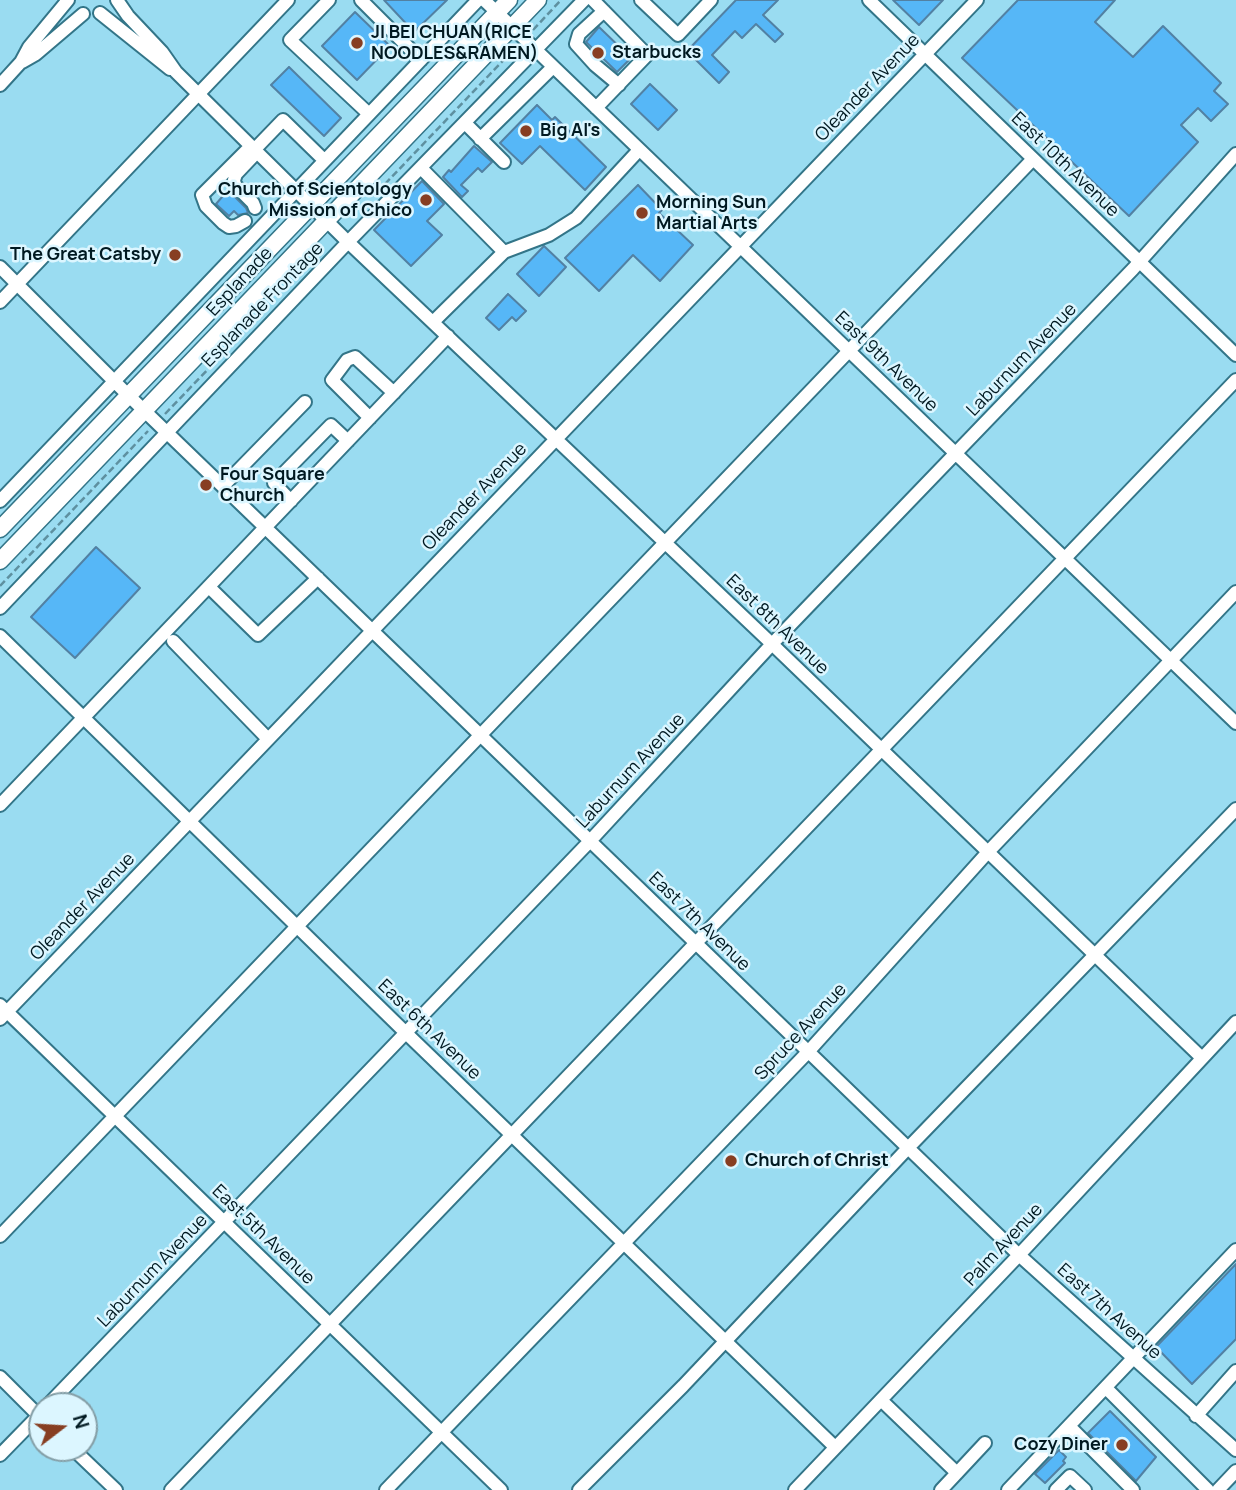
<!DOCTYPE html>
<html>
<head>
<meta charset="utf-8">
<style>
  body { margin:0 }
  #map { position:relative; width:1236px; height:1490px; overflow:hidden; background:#9adcf1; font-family:Manrope,sans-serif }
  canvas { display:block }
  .north { position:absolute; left:28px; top:1392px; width:70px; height:70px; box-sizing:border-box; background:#dcf6ff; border:2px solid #849ea6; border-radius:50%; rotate:73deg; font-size:19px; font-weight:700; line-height:28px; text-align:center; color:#001921 }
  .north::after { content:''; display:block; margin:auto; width:24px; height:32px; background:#873e22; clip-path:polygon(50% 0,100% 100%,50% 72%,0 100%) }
</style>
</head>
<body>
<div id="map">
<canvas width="1236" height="1490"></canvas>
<div class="north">N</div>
</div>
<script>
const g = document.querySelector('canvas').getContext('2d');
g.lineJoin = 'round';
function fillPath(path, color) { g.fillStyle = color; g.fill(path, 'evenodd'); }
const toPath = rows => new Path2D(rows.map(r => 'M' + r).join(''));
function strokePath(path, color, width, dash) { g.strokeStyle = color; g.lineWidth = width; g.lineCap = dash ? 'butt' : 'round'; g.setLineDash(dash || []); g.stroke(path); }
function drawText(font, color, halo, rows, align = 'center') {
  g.font = font + ' Manrope,sans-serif'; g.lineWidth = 5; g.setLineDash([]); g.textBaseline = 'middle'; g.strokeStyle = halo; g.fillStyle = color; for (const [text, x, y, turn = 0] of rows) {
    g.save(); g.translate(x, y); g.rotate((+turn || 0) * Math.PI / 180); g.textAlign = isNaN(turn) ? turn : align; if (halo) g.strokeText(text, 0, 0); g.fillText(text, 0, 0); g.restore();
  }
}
const building = toPath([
  [384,0,447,0,414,32,384,0],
  [736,0,778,0,763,15,783,34,775,42,756,24,742,38,735,31,712,55,729,72,719,83,687,51,736,0],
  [893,0,943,0,919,25,893,0],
  [1018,0,1115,0,1095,22,1133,57,1163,26,1221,83,1214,91,1228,104,1211,121,1198,108,1181,125,1198,142,1129,216,962,58,1018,0],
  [355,12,390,46,357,80,322,46,355,12],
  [599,27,631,58,617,72,586,42,599,27],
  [289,67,341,118,324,136,271,85,289,67],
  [650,84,677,110,658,130,631,104,650,84],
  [537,105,552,120,555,117,606,167,585,190,540,146,522,164,500,143,537,105],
  [474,146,492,162,482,172,478,168,461,185,468,191,462,197,443,177,449,170,451,172,474,146],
  [422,181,444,204,427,221,442,235,411,266,374,230,422,181],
  [638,185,662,210,659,213,693,245,660,281,633,255,599,291,565,258,638,185],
  [228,190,246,208,248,213,238,215,234,211,229,216,216,204,228,190],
  [544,246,566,267,539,296,517,274,544,246],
  [508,294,526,311,516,321,512,317,499,330,486,318,508,294],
  [96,547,140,588,75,658,31,617,96,547],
  [1236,1264,1236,1339,1192,1384,1156,1347,1236,1264],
  [1110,1411,1156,1457,1136,1481,1088,1433,1110,1411],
  [1059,1450,1066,1457,1063,1461,1065,1463,1045,1483,1035,1474,1059,1450]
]);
fillPath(building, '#56b7f7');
strokePath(building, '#5281a3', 2);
const minor = toPath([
  [117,0,128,16,162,52,176,72,348,242,772,644,1202,1058],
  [329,0,290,40,369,114],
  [361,0,421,60],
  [484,0,1236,723],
  [593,0,647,55,596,108],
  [641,0,678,35,711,0],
  [869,0,1236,355],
  [604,11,579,34,576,44,595,65,619,85],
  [100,13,170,69],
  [22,62,36,54,83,14],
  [0,85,21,62,29,47,68,0],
  [465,123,504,162],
  [480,139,553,67],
  [255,149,283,120,324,160],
  [255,154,236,174,234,180,235,185,253,203,255,208],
  [421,168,504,252],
  [245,221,236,226,229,227,223,223,206,206,202,195,251,146],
  [0,267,128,395,1019,1255,1236,1450],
  [0,302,288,0],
  [433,322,504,252,549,235,576,218,639,150],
  [370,418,332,380,347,360,355,357,394,393],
  [223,486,305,402],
  [0,501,478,0],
  [291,501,274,483,331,425,348,441],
  [209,587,258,635,318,578],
  [0,608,348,242,584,0],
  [0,636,406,1033,835,1447],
  [173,641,268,739],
  [0,805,448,336],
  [0,1005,501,1490],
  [0,1019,977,0],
  [0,1236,1033,159],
  [0,1377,42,1419],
  [1106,1388,1208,1490],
  [881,1400,957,1473,985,1443],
  [47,1406,590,841,772,644,1133,269,1236,154],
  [1196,1416,1236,1371],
  [1069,1426,1133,1490],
  [72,1448,116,1490],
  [0,1455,42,1412],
  [171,1490,1236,380],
  [386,1490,808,1052,988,852,1236,592],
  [579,1490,683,1386,908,1148,1236,809],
  [795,1490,1019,1255,1236,1022],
  [941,1490,957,1473],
  [1008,1490,1236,1250],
  [1056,1490,1070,1476,1085,1490],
  [1218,1490,1236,1471]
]);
const major = toPath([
  [0,529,509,0],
  [0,561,538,0]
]);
strokePath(minor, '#337588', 16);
strokePath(major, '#337588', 19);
strokePath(toPath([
  [533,30,561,0],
  [385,184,516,47],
  [165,414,238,338],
  [0,586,148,431]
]), '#5e90a0', 2.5, [7, 3.5]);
strokePath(minor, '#fff', 12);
strokePath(major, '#fff', 16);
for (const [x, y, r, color] of [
  [357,43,7,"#873e22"],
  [598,53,7,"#873e22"],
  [526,131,7,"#873e22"],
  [426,200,7,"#873e22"],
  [642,213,7,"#873e22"],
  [175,255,7,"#873e22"],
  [206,485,7,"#873e22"],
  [731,1161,7,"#873e22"],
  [1122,1445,7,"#873e22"]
]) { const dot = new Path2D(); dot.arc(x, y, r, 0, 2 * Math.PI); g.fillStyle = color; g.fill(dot); strokePath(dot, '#dcf6ff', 2.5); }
drawText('bold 18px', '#001921', '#dcf6ff', [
  ["JI BEI CHUAN(RICE",371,33],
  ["NOODLES&RAMEN)",371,54],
  ["Starbucks",612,53],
  ["Big Al's",540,131],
  ["Church of Scientology",412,190,"right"],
  ["Mission of Chico",412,211,"right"],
  ["Morning Sun",656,203],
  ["Martial Arts",656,224],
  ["The Great Catsby",161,255,"right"],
  ["Four Square",220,475],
  ["Church",220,496],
  ["Church of Christ",745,1161],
  ["Cozy Diner",1108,1445,"right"]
], 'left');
drawText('18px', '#001921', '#dcf6ff', [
  ["Oleander Avenue",868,88,-46],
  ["East 10th Avenue",1065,165,44],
  ["Esplanade",240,282,-47],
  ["Esplanade Frontage",263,305,-46],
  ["Laburnum Avenue",1022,360,-46],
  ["East 9th Avenue",886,362,44],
  ["Oleander Avenue",475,497,-46],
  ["East 8th Avenue",777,625,44],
  ["Laburnum Avenue",631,771,-47],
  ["Oleander Avenue",83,907,-46],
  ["East 7th Avenue",699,922,44],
  ["East 6th Avenue",429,1030,44],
  ["Spruce Avenue",801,1032,-47],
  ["East 5th Avenue",263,1235,44],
  ["Palm Avenue",1004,1245,-47],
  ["Laburnum Avenue",153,1271,-46],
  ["East 7th Avenue",1109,1312,42]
]);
</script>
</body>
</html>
